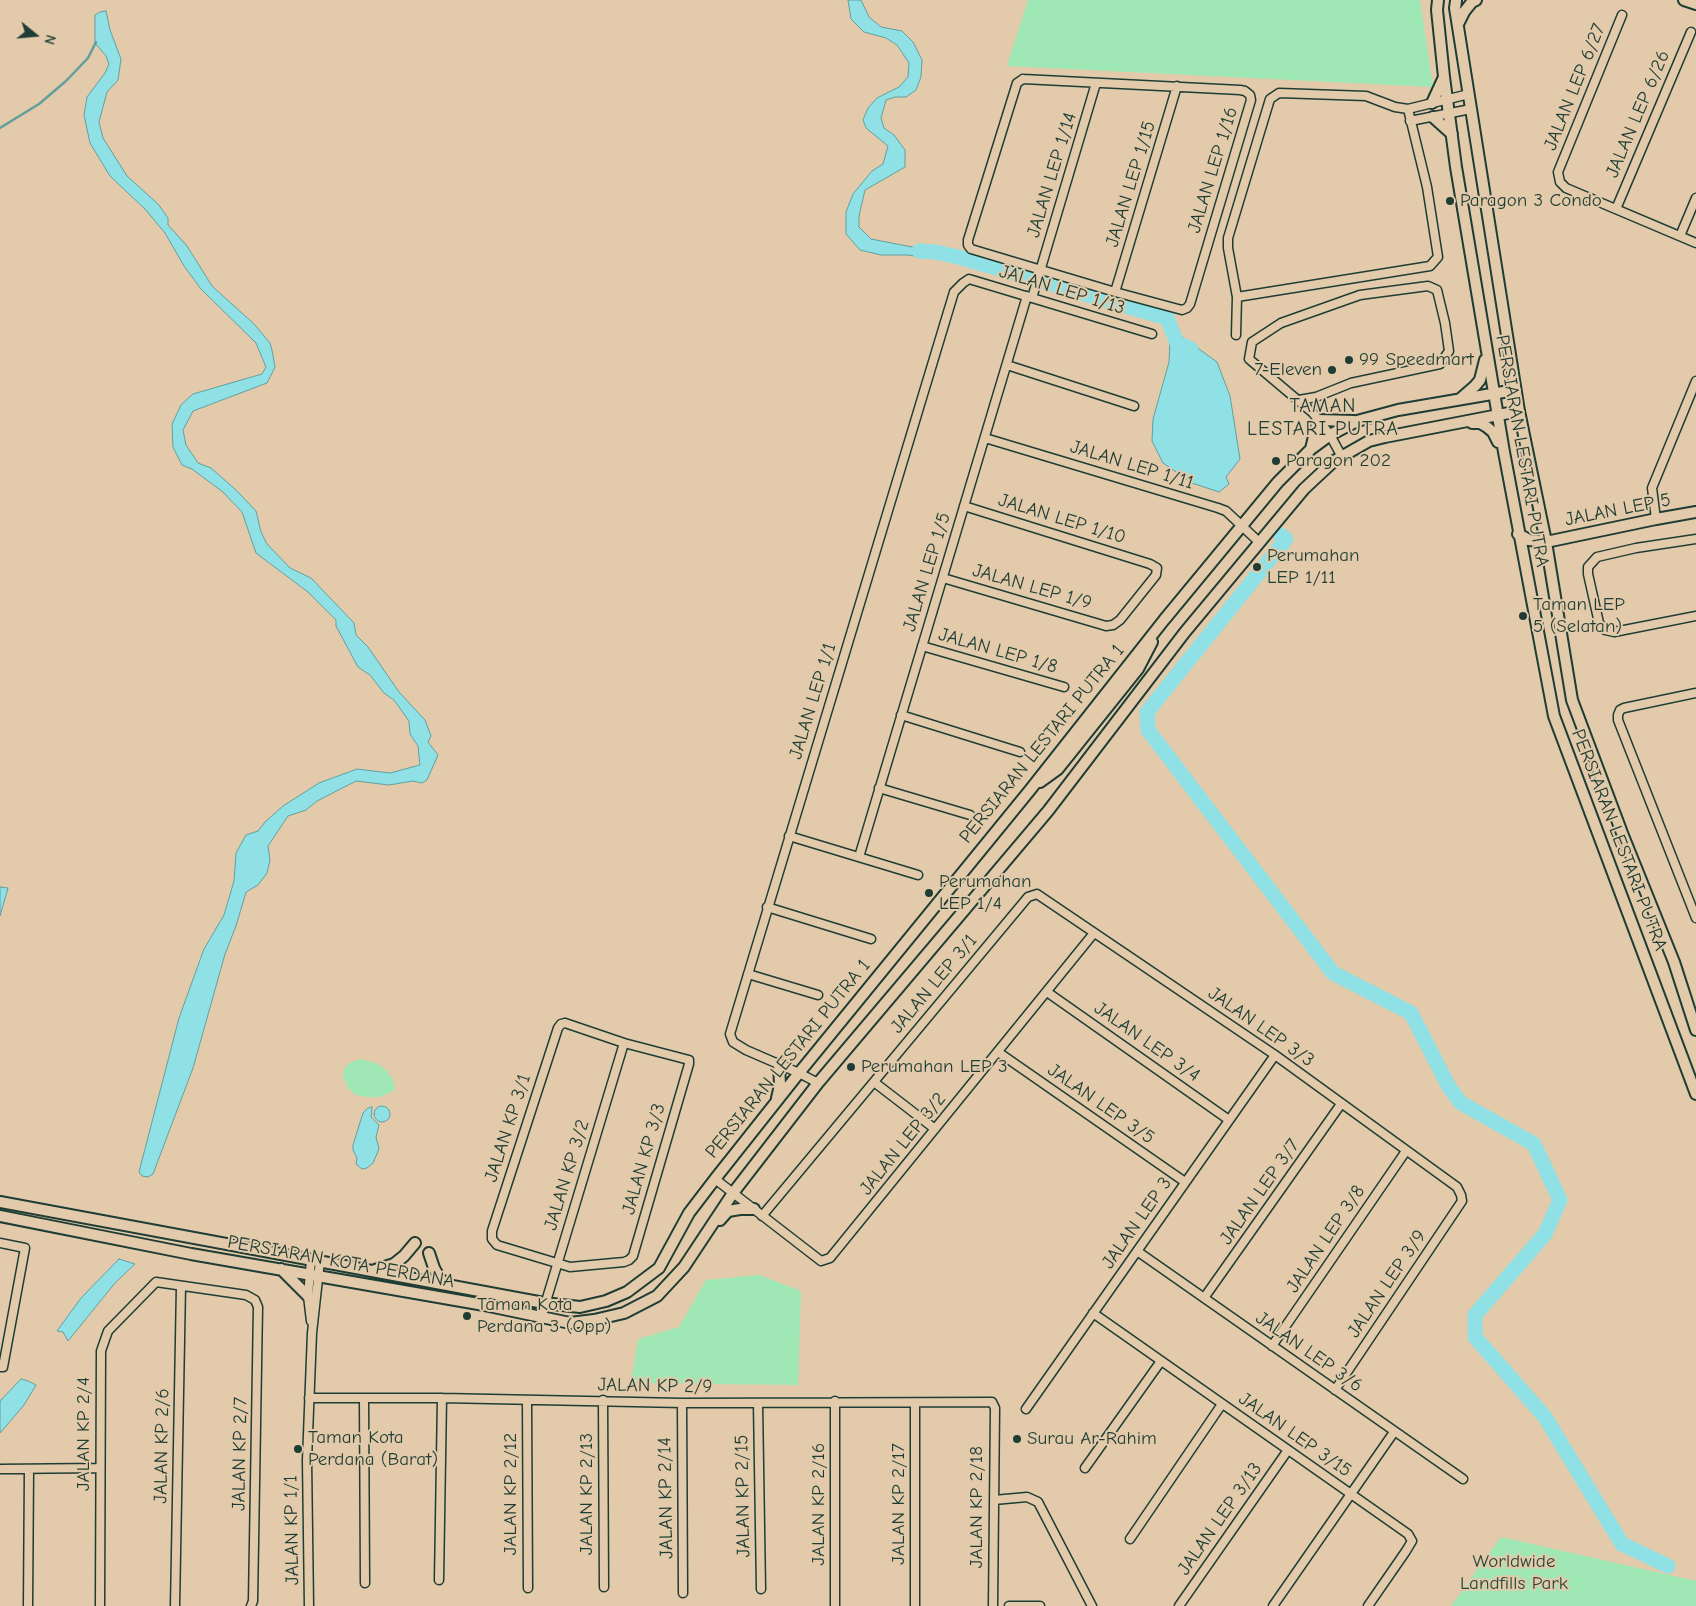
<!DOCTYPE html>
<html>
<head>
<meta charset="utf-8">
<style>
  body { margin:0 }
  #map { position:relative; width:1696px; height:1606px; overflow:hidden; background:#e2caaa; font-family:"Comic Neue",sans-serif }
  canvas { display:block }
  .north { position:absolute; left:10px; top:10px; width:50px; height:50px; -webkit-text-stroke:4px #e2caaa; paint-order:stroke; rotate:107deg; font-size:14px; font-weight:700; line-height:20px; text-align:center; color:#1f3d34 }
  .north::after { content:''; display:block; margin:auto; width:18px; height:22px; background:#1f3d34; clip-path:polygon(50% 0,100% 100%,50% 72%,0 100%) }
</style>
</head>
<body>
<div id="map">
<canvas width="1696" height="1606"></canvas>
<div class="north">N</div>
</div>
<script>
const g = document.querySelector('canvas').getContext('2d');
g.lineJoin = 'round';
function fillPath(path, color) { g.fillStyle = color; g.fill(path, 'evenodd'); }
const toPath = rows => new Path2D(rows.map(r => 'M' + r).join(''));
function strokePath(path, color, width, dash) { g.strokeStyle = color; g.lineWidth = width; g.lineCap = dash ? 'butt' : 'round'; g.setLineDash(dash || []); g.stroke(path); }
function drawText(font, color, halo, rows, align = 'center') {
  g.font = font + ' "Comic Neue",sans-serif'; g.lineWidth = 4; g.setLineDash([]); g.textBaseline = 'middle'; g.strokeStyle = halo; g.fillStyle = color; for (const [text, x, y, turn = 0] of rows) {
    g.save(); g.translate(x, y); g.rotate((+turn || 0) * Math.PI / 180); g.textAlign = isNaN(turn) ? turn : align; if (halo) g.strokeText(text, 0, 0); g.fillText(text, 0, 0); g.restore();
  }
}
fillPath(toPath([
  [1028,0,1420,0,1433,87,1007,66],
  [361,1059,376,1063,385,1069,392,1078,395,1087,393,1091,380,1097,366,1097,356,1095,348,1088,343,1076,344,1069,349,1063],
  [759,1275,801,1291,798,1385,631,1383,638,1339,679,1327,706,1280],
  [1501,1537,1696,1581,1696,1606,1451,1606]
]), '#9fe8b6');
const water = toPath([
  [848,0,861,0,869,17,881,27,902,31,913,42,922,60,921,77,916,90,906,97,895,97,886,100,881,118,884,128,894,135,905,150,905,167,865,190,859,216,859,227,871,239,912,247,941,248,938,259,907,255,881,255,860,250,846,234,846,212,853,194,872,171,883,164,888,146,866,128,863,120,868,108,877,98,899,87,908,77,909,63,897,45,886,38,864,32,851,19,848,0],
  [106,11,110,30,121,59,118,80,107,92,99,122,103,138,127,176,158,204,168,218,168,225,187,246,212,286,254,324,270,343,272,350,275,367,267,383,193,411,183,430,186,445,198,463,211,468,236,490,256,511,261,532,267,544,290,568,311,578,354,623,356,635,368,647,399,692,425,720,431,736,428,742,438,755,427,780,422,783,413,781,389,785,356,781,317,801,306,810,288,816,268,846,270,860,267,873,258,885,246,892,236,926,225,954,193,1068,153,1174,148,1177,142,1176,139,1172,179,1018,204,949,224,915,234,881,236,853,246,835,258,831,265,822,283,806,319,783,357,769,390,773,420,765,418,746,410,734,409,721,394,700,384,693,370,675,358,667,336,626,336,620,308,592,256,553,242,512,223,492,192,469,182,465,173,447,172,424,181,405,193,394,262,374,266,367,256,343,201,289,184,266,165,233,145,209,110,176,90,143,84,115,87,97,105,73,109,64,106,56,95,43,95,15,100,12,106,11],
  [1181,336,1217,362,1230,396,1240,459,1226,477,1229,484,1219,492,1192,483,1163,463,1152,441,1153,419,1169,362,1170,341,1181,336],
  [0,887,8,888,0,916,0,887],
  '374 1114a8 8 0 1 1 16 0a8 8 0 1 1-16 0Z',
  [372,1107,371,1117,379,1125,376,1137,379,1149,373,1163,367,1168,362,1169,356,1164,357,1158,353,1150,353,1145,363,1113,368,1108,372,1107],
  [119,1259,135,1264,115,1283,68,1341,63,1332,57,1331,81,1298,119,1259],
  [21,1379,28,1381,36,1385,24,1405,0,1433,0,1401,21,1379]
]);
fillPath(water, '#8fe1e6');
strokePath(water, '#629f9f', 1);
strokePath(toPath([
  [0,128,39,104,66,81,88,58,96,42]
]), '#629f9f', 2.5);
strokePath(toPath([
  [919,251,936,252,962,258,1167,318,1177,343,1191,349],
  [1281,535,1286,539,1147,712,1148,730,1333,973,1411,1013,1449,1087,1461,1103,1534,1144,1560,1200,1545,1234,1475,1315,1475,1337,1545,1417,1622,1544,1668,1566]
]), '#8fe1e6', 15);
const minor = toPath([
  [1622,15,1558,172,1560,182,1566,188,1696,243],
  [1023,79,1240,90,1245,91,1250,95,1251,100,1190,304,1187,308,1182,310,1115,292,971,249,968,245,968,240,1017,83,1023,79],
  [1410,121,1471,109],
  [1616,209,1691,32],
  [1680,236,1696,198],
  [1115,292,1177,86],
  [1237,297,1430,266,1438,257,1427,187,1408,109],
  [1032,298,1096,83],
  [1236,335,1237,297,1228,248,1228,238,1270,99,1279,93,1366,96,1395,107,1408,109,1469,94],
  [1007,365,1134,406],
  [1299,400,1316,397,1351,383,1440,364,1449,351,1445,323,1437,290,1428,286,1360,295,1281,323,1252,342,1249,359,1313,413,1330,435,1342,457],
  [985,438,1218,508,1226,511,1259,542],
  [1656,519,1652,488,1696,381],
  [1696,539,1636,548,1597,557,1588,567,1588,574,1599,623,1605,630,1614,632,1696,616],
  [943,578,1106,626,1113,625,1120,620,1156,575,1157,568,1150,564,964,506],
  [922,646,1064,687],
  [1696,693,1624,708,1620,710,1618,715,1618,720,1696,918],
  [901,715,1020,752],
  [879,788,970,815],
  [789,836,918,875],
  [859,857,1027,296],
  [767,907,871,939],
  [748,974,818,995],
  [1047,992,1229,1120],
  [565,1023,624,1043,689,1060,689,1064,633,1256,629,1260,624,1262,570,1267,497,1245,492,1239,492,1231,558,1028,561,1024,565,1023],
  [998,1052,1185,1182],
  [874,1082,935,1129],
  [818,1083,799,1073,746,1050,733,1042,730,1034,954,292,963,283,969,279,1152,334],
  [715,1179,821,1261,830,1258,1094,933],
  [762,1216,1028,897,1037,894,1275,1055,1457,1187,1461,1195,1462,1201,1335,1390],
  [0,1243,25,1248,3,1367,0,1367],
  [1137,1251,1463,1479],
  [1204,1298,1341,1104],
  [1093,1313,1408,1534,1412,1541,1406,1551,1368,1606],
  [541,1318,624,1043],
  [311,1321,308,1296,311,1260],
  [1272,1346,1406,1151],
  [309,1398,442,1398,682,1403,992,1402,995,1408,993,1606],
  [364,1398,365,1583],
  [603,1400,604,1587],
  [527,1401,528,1588],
  [682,1403,683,1593],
  [758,1403,761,1589],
  [915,1403,915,1606],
  [1026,1409,1275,1055],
  [1085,1468,1161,1361],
  [0,1469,100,1468],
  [994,1500,1027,1497,1038,1502,1092,1606],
  [1130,1539,1222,1404],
  [439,1580,442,1398],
  [28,1606,29,1469],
  [100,1606,101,1351,108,1331,156,1282,246,1295,255,1300,258,1307,253,1601,251,1606],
  [175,1606,181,1286],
  [309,1606,307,1460,312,1333,320,1261],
  [835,1606,835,1401],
  [1009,1606,1040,1606],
  [1179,1606,1288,1450],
  [1273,1606,1394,1432]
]);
const tertiary = toPath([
  [1438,0,1437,10,1444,77,1456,167,1504,452,1554,716,1696,1094],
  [1684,0,1696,4],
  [1456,1,1455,8,1519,411,1546,542,1572,700,1622,833,1674,962,1696,1030],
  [1458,24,1464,12,1472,2,1476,0],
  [1432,103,1444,77],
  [1433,117,1452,134],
  [1460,399,1475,386,1480,380,1485,360],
  [1472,423,1480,423,1487,427,1493,432,1498,442],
  [1311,449,1318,420,1354,421],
  [1518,534,1529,540,1546,542,1656,519,1696,512],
  [1040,782,1058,769,1138,669,1152,642],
  [777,1098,780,1085,779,1064],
  [0,1202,544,1303,580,1307,606,1301,627,1292,659,1268,689,1213,715,1179,799,1073,1030,790,1164,620,1278,482,1311,449,1330,435,1357,421,1398,410,1515,390],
  [0,1216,191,1254,484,1305,570,1323,594,1320,624,1313,657,1296,684,1267,733,1193,818,1083,1048,811,1185,632,1304,489,1334,461,1369,441,1385,437,1519,411],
  [720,1220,728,1211,740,1209,754,1209],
  [429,1253,434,1268,440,1279,447,1284],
  [281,1269,308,1296],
  [375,1270,394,1264,404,1256,415,1243]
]);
strokePath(minor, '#1f3d34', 11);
strokePath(tertiary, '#1f3d34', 14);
strokePath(minor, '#e2caaa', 8);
strokePath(tertiary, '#e2caaa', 10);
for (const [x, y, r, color] of [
  [1450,201,5,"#1f3d34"],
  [1349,360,5,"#1f3d34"],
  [1332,370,5,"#1f3d34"],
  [1276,461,5,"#1f3d34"],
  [1257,567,5,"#1f3d34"],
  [1523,616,5,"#1f3d34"],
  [929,893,5,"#1f3d34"],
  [851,1067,5,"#1f3d34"],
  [467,1316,5,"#1f3d34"],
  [1017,1439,5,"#1f3d34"],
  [298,1449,5,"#1f3d34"]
]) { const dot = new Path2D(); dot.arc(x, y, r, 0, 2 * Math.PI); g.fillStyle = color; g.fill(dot); strokePath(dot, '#e2caaa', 2); }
drawText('19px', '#1f3d34', '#e2caaa', [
  ["JALAN LEP 6/27",1575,87,-68],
  ["JALAN LEP 6/26",1638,114,-67],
  ["JALAN LEP 1/16",1213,170,-73],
  ["JALAN LEP 1/14",1052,175,-73],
  ["JALAN LEP 1/15",1131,184,-73],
  ["JALAN LEP 1/13",1062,290,17],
  ["PERSIARAN LESTARI PUTRA",1522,451,80],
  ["JALAN LEP 1/11",1132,465,17],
  ["JALAN LEP 5",1618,510,-11],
  ["JALAN LEP 1/10",1062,519,17],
  ["JALAN LEP 1/5",927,572,-73],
  ["JALAN LEP 1/9",1032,587,16],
  ["JALAN LEP 1/8",998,651,16],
  ["JALAN LEP 1/1",813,701,-73],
  ["PERSIARAN LESTARI PUTRA 1",1042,744,-51],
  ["PERSIARAN LESTARI PUTRA",1619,840,69],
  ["JALAN LEP 3/1",934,984,-50],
  ["JALAN LEP 3/3",1261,1027,35],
  ["JALAN LEP 3/4",1147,1042,35],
  ["PERSIARAN LESTARI PUTRA 1",788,1059,-51],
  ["JALAN LEP 3/5",1101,1104,35],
  ["JALAN KP 3/1",508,1128,-72],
  ["JALAN LEP 3/2",903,1144,-51],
  ["JALAN KP 3/3",644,1159,-74],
  ["JALAN KP 3/2",567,1175,-73],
  ["JALAN LEP 3/7",1260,1192,-55],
  ["JALAN LEP 3",1137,1223,-55],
  ["JALAN LEP 3/8",1326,1239,-56],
  ["PERSIARAN KOTA PERDANA",341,1262,10],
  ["JALAN LEP 3/9",1387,1284,-56],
  ["JALAN LEP 3/6",1309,1352,35],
  ["JALAN KP 2/9",655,1386,1],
  ["JALAN KP 2/4",84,1434,-90],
  ["JALAN LEP 3/15",1295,1435,35],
  ["JALAN KP 2/6",162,1446,-89],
  ["JALAN KP 2/7",240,1454,-89],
  ["JALAN KP 2/12",511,1494,-90],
  ["JALAN KP 2/13",587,1494,-90],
  ["JALAN KP 2/15",743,1496,-91],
  ["JALAN KP 2/14",666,1498,-91],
  ["JALAN KP 2/16",819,1504,-90],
  ["JALAN KP 2/17",899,1504,-90],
  ["JALAN KP 2/18",977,1507,-90],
  ["JALAN LEP 3/13",1220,1519,-55],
  ["JALAN KP 1/1",292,1530,-91]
]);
drawText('19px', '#1f3d34', '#e2caaa', [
  ["Paragon 3 Condo",1460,201],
  ["99 Speedmart",1359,360],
  ["7-Eleven",1322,370,"right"],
  ["Paragon 202",1286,461],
  ["Perumahan",1267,556],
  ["LEP 1/11",1267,578],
  ["Taman LEP",1533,605],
  ["5 (Selatan)",1533,627],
  ["Perumahan",939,882],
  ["LEP 1/4",939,904],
  ["Perumahan LEP 3",861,1067],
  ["Taman Kota",477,1305],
  ["Perdana 3 (Opp)",477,1327],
  ["Taman Kota",308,1438],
  ["Perdana (Barat)",308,1460],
  ["Surau Ar-Rahim",1027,1439]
], 'left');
drawText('19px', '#25463a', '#e2caaa', [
  ["Worldwide",1514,1562],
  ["Landfills Park",1514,1584]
]);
g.letterSpacing = '1px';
drawText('20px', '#1f3d34', '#e2caaa', [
  ["TAMAN",1323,406],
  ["LESTARI PUTRA",1323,429]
]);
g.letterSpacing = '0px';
</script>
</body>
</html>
